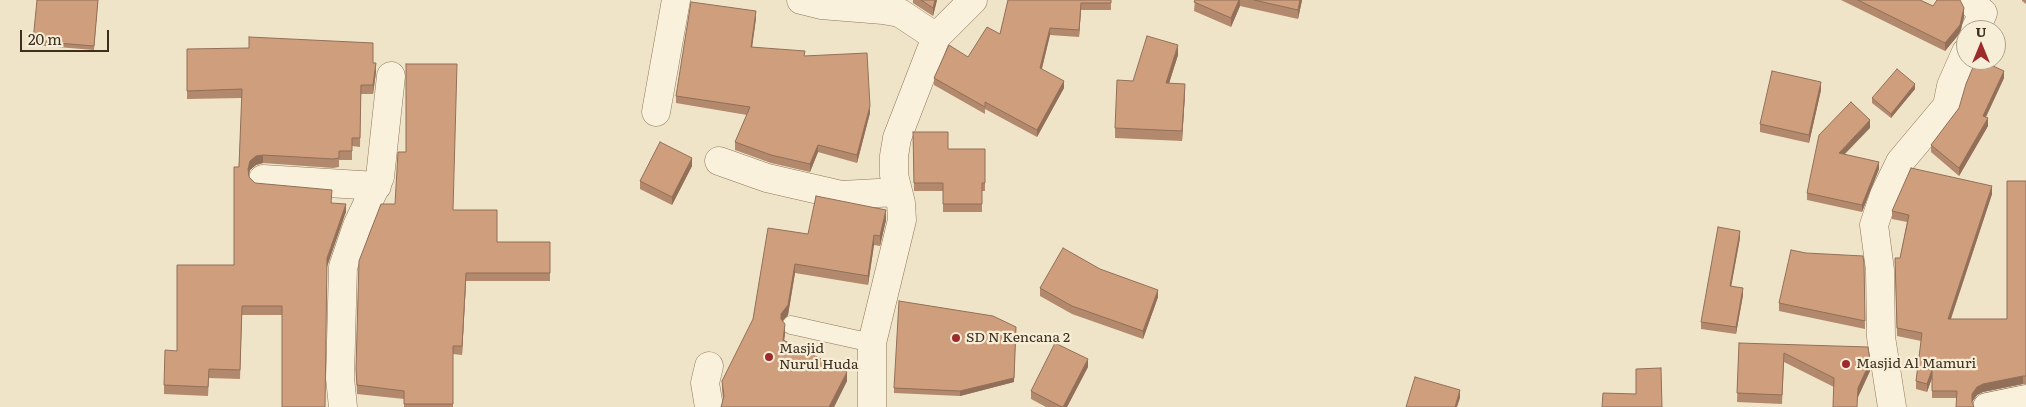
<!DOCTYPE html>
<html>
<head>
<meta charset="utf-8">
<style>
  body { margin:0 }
  #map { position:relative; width:2026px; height:407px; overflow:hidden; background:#f0e4c8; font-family:Literata,serif }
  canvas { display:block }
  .north { position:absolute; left:1956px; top:20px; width:50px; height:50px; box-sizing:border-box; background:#f7eed8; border:1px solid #ada18e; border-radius:50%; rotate:0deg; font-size:14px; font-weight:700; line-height:20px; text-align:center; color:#3d2e20 }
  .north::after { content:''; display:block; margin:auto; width:18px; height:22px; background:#9e2a2b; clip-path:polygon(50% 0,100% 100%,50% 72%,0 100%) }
  .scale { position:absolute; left:20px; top:30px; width:89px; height:22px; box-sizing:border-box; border:2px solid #3d2e20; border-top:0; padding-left:6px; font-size:15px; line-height:18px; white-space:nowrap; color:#3d2e20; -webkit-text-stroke:4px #f7eed8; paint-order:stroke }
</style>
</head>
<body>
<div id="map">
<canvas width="2026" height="407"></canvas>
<div class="north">U</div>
<div class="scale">20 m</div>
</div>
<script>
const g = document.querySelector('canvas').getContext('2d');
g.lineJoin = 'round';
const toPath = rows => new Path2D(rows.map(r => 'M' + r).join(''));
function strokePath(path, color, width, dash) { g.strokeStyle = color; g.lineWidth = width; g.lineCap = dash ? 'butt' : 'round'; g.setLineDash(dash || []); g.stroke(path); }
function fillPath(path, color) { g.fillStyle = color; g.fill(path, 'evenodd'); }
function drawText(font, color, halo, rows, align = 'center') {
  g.font = font + ' Literata,serif'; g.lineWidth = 4.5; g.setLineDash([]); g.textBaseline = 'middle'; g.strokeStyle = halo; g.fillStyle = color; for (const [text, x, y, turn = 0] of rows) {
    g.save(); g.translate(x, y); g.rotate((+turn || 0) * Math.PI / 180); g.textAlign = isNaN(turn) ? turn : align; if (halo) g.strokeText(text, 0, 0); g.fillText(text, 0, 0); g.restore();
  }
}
const lane = toPath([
  [791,325,872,343]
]);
const street = toPath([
  [801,0,821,5,883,10,900,13,936,37],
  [1973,0,1974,5,1983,13,1975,30],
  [656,112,676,0],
  [719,161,767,178,841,195,897,192],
  [263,179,377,186],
  [343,407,340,378,343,267,357,226,380,177,391,76],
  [709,407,705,383,709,366],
  [872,407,872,343,902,220,901,203,894,175,894,156,897,138,936,37,973,0],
  [1892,407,1881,337,1880,270,1874,225,1884,195,1900,162,1947,106,1951,86,1966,52]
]);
const secondary = toPath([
  [1987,407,2026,399]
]);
strokePath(lane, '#8d765c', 19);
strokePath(street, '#8d765c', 29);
strokePath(secondary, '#6f573f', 29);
strokePath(lane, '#faf1dc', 18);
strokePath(street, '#faf1dc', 28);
strokePath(secondary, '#faf1dc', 28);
fillPath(toPath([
  [98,0,94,50,33,45,33,41],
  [913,0,937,0,933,16,913,3],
  [1008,0,1111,0,1111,10,1081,10,1079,37,1050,35,1042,69,1064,88,1037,137,985,109,985,114,934,85,934,78,968,57,1000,34],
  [1195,0,1302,0,1298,19,1240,6,1231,27,1194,11],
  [1841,0,1920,0,1933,6,1964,17,1960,33,1945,51],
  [2022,0,2026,0,2026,4,2022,1],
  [756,18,752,47,805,56,870,113,857,163,818,152,810,172,771,163,735,150,735,142,747,115,676,103,676,96],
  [187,49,373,63,376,72,373,94,361,94,360,147,352,146,352,160,339,160,339,167,333,168,263,163,256,165,250,170,249,175,249,177,255,183,332,203,346,212,282,315,242,315,240,379,209,378,208,396,164,394,164,385,177,351,234,265,242,98,187,99],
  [1178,55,1169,83,1185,94,1182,141,1115,138,1115,128,1133,81],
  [2004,78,1986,117,1988,126,1959,176,1931,152,1931,145],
  [1915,89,1891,118,1872,103,1872,98],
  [1821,90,1809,143,1760,132,1760,124],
  [1870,128,1845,154,1879,169,1862,212,1807,200,1807,193],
  [913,132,948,149,985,149,985,191,982,191,982,212,943,212,943,191,914,191],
  [692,166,672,205,640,189,640,181],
  [2026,181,2026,384,2023,384,1983,392,1977,395,1972,402,1957,398,1932,398,1932,378,1927,392,1916,389,1916,381,1921,341,1897,336,1895,258,1900,258,1907,222,1892,219,1892,211,1992,194,1951,319,2007,319],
  [454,210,497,242,550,242,550,281,466,281,462,355,453,354,453,407,404,407,404,399,357,394,356,369],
  [886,220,880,246,874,245,868,285,795,273,788,315,783,321,785,334,784,340,847,381,834,407,721,407,723,399,722,390,722,381,808,234],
  [1740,238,1731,286,1743,295,1736,334,1701,329,1701,322],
  [1864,263,1865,329,1779,311,1779,303],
  [1100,269,1158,297,1143,339,1072,314,1040,296,1040,288],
  [1739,343,1870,371,1858,397,1834,387,1784,362,1782,404,1737,402],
  [1088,367,1067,407,1046,407,1031,399,1031,391],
  [1014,382,960,396,894,393,894,388]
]), '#b2896c');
fillPath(toPath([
  [935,0,937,0,933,16,933,8],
  [1239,0,1240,0,1240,6,1231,27,1231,18],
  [1300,0,1302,0,1298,19,1298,10],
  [1081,3,1081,10,1079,37,1079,30],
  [1964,8,1964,17,1960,33,1945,51,1945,43],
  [756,11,756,18,751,55,751,47],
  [1050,28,1050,35,1040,75,1040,68],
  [1178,45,1178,55,1166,93,1166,83],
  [376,63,376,72,373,94,373,85],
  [2004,71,2004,78,1983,123,1983,116],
  [1064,81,1064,88,1037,137,1037,130],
  [1821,82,1821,90,1809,143,1809,135],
  [1185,84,1185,94,1182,141,1182,131],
  [1915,84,1915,89,1891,118,1891,114],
  [870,106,870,113,857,163,857,155],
  [1988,118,1988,126,1959,176,1959,168],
  [1870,120,1870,128,1839,160,1839,153],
  [818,145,818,152,810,172,810,164],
  [263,155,263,163,256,165,250,170,248,178,248,169,250,161,256,156],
  [692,158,692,166,672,205,672,197],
  [1879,162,1879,169,1862,212,1862,205],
  [1992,186,1992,194,1948,327,1948,319],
  [346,204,346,212,327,267,327,258],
  [886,210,886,220,880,246,880,236],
  [1740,231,1740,238,1730,293,1730,286],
  [874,235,874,245,868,285,868,276],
  [795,264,795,273,788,315,781,323,781,314],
  [466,273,466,281,462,355,462,346],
  [1743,288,1743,295,1736,334,1736,327],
  [1158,290,1158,297,1143,339,1143,331],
  [785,324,785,334,783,349,783,340],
  [1016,327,1014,382,960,396,960,391],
  [1088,359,1088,367,1067,407,1063,407],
  [1870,362,1870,371,1858,397,1858,388],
  [1932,370,1932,378,1927,392,1927,384],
  [847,372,847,381,834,407,829,407],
  [2023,376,2023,384,1983,392,1977,395,1972,402,1972,407,1972,394,1977,387,1983,384],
  [1460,390,1460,398,1457,407,1455,407]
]), '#916f58');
const building = toPath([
  [37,0,98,0,94,46,33,41,37,0],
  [921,0,935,0,933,8,921,0],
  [1008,0,1111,0,1111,3,1081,3,1079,30,1050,28,1040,68,1064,81,1037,130,985,102,985,107,934,78,949,45,968,57,987,27,1000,34,1008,0],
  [1195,0,1239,0,1231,18,1194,2,1195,0],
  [1254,0,1300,0,1298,10,1254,0],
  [1858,0,1920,0,1933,6,1937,0,1960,0,1964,8,1960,25,1945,43,1858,0],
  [691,2,756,11,751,47,805,51,804,56,867,53,870,106,857,155,818,145,810,164,771,155,735,142,750,107,676,96,691,2],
  [1147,36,1178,45,1166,83,1185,84,1182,131,1115,128,1117,80,1133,81,1147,36],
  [249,37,373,43,373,63,376,63,373,85,361,85,360,138,352,138,352,151,339,151,339,158,333,159,263,155,256,156,250,161,248,169,249,177,255,183,332,190,331,203,346,204,327,258,325,407,282,407,282,306,242,306,240,370,209,369,208,387,164,385,165,350,177,351,177,265,234,265,234,167,239,167,242,89,187,91,187,49,249,48,249,37],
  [1976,60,1980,60,2004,71,1983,116,1988,118,1959,168,1931,145,1959,108,1966,84,1976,60],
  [406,64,457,64,453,210,497,210,497,242,550,242,550,273,466,273,462,346,453,346,453,404,404,404,404,391,357,385,356,369,359,261,381,204,395,204,398,152,406,152,406,64],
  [1897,69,1915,84,1891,114,1872,98,1897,69],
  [1772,71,1821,82,1809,135,1760,124,1772,71],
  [1851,102,1870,120,1839,153,1879,162,1862,205,1807,193,1819,135,1851,102],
  [913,132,948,132,948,149,985,149,985,183,982,183,982,204,943,204,943,183,914,183,913,132],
  [660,142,692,158,672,197,640,181,660,142],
  [1911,168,1992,186,1948,319,2007,319,2007,181,2026,181,2026,376,2023,376,1983,384,1977,387,1972,394,1972,402,1974,407,1956,407,1957,391,1932,391,1932,370,1927,384,1916,381,1922,333,1897,328,1895,258,1900,258,1909,215,1892,211,1911,168],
  [816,196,886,210,880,236,874,235,868,276,795,264,788,305,781,314,781,319,785,324,783,340,847,372,829,407,721,407,724,396,722,381,753,319,768,228,808,234,816,196],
  [1718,227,1740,231,1730,286,1743,288,1736,327,1701,322,1718,227],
  [1063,248,1100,269,1158,290,1143,331,1072,306,1040,288,1063,248],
  [1791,250,1806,253,1863,256,1864,263,1865,321,1779,303,1791,250],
  [899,301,993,316,1016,327,1014,378,960,391,894,388,899,301],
  [1055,343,1088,359,1063,407,1062,407,1031,391,1055,343],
  [1739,343,1868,347,1870,362,1858,388,1857,407,1833,407,1834,378,1784,353,1782,395,1737,393,1739,343],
  [1661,368,1662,407,1602,407,1603,393,1636,394,1636,369,1661,368],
  [1415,377,1460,390,1455,407,1406,407,1415,377]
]);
fillPath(building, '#cf9f7d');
strokePath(building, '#916f58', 1);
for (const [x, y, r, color] of [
  [956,338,5,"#9e2a2b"],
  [769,357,5,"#9e2a2b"],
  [1846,364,5,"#9e2a2b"]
]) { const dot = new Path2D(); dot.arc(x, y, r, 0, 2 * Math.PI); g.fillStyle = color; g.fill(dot); strokePath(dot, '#f7eed8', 2); }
drawText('14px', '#3d2e20', '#f7eed8', [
  ["SD N Kencana 2",966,338],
  ["Masjid",779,349],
  ["Nurul Huda",779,365],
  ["Masjid Al Mamuri",1856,364]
], 'left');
</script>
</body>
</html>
